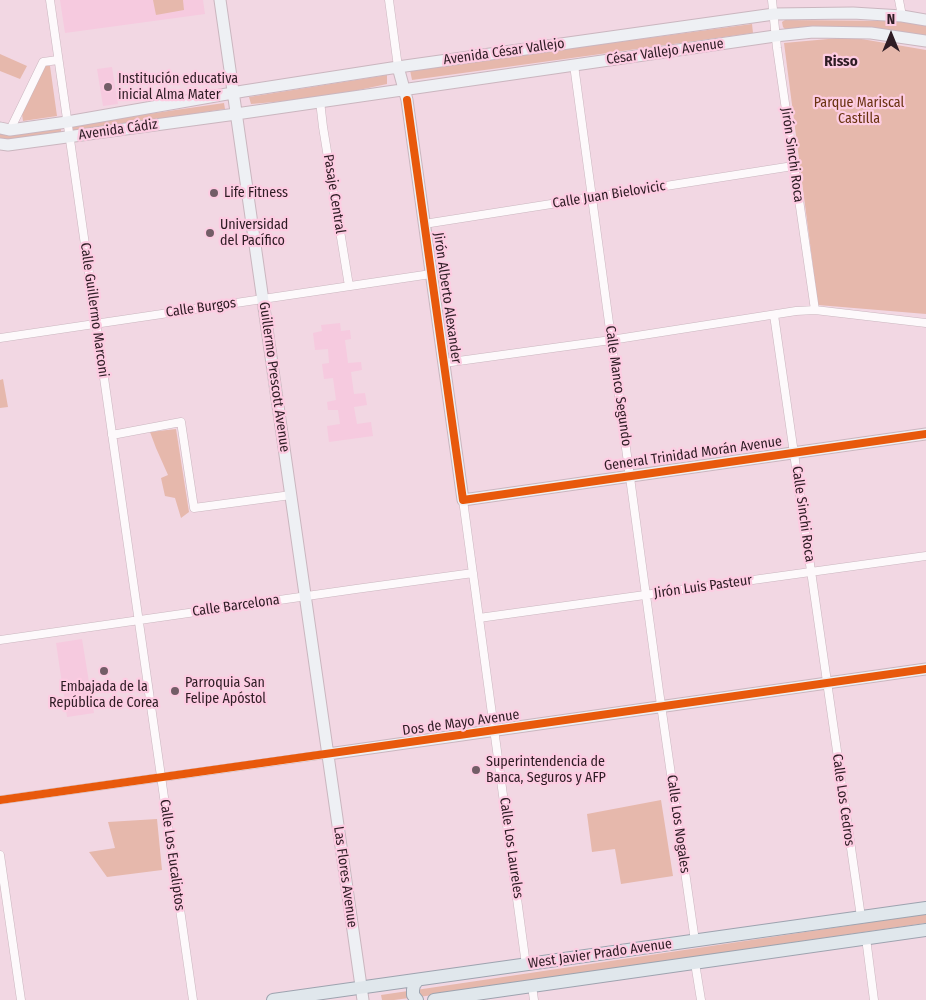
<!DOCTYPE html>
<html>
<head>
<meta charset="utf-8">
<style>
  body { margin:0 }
  #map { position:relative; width:926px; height:1000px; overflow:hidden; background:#f2d7e3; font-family:"Fira Sans Condensed",sans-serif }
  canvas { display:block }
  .north { position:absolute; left:866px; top:10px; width:50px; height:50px; -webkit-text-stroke:4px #fdcce2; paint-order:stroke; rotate:0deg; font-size:14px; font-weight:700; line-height:20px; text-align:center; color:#2e1c24 }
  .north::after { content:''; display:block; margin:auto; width:18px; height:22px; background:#2e1c24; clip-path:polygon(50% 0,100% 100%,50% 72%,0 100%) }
</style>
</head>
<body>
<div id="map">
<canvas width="926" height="1000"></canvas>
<div class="north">N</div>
</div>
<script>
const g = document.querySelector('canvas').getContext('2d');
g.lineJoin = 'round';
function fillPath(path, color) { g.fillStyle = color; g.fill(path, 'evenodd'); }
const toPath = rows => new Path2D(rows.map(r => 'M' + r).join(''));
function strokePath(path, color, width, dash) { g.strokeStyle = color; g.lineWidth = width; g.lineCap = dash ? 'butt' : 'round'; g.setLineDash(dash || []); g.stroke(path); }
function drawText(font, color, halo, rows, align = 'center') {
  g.font = font + ' "Fira Sans Condensed",sans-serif'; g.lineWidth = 4.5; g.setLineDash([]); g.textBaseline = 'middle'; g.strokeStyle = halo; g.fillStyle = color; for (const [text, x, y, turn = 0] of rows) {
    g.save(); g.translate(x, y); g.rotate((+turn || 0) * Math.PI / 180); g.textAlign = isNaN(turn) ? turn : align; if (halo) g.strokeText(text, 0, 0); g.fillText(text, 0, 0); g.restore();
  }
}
fillPath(toPath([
  [60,0,203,0,205,14,65,33],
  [112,67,118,104,103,106,97,69],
  [340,323,341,331,350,330,351,339,345,340,348,363,361,362,362,370,351,372,354,394,365,393,367,405,354,407,357,424,371,422,373,436,329,442,327,426,340,424,338,410,328,410,327,402,336,400,333,378,324,379,322,364,329,363,328,349,315,350,313,333,322,331,321,325],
  [82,639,94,713,67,717,56,643]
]), '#f6cadf');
fillPath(toPath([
  [153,0,183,0,184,10,156,15],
  [785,20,898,21,926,26,926,38,786,30,783,27,782,22],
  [752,24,753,33,412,80,410,70],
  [850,37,926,50,926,314,818,305,784,43],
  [0,54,27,66,20,79,0,71],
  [45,66,50,66,57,116,23,121,22,114],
  [387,75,387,84,321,98,251,104,249,97],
  [224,103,225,109,73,132,72,125],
  [59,127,61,129,61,133,10,140,0,139,0,132],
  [3,379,8,407,0,408,0,380],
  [176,429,189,512,181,518,175,498,165,496,161,478,168,475,156,448,150,432],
  [661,800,673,876,621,884,615,849,592,852,587,814],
  [157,819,162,870,107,877,89,852,115,848,108,822],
  [926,914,926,923,419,997,416,990],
  [408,991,409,998,394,1000,382,1000,381,995]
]), '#e6b8ac');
const street = toPath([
  [50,0,193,1000],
  [389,0,398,67],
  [772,0,777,48,815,310],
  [899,0,902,16],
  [574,65,659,691,695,941],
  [320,101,323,127,349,286],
  [10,130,43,62,58,60],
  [424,224,793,166],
  [774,315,861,917],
  [0,338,431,274],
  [444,363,611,340,796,311,815,310,926,323],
  [112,435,181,422,194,508,291,495],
  [463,500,526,965],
  [479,618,926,556],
  [0,640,356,589,473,573],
  [0,800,328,754],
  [0,855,21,1000],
  [866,938,874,1000],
  [695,963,701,1000],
  [532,986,534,1000]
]);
const secondary = toPath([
  [220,0,363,1000],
  [398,67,407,100,463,500,926,434],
  [0,128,10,130,67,122,244,91,398,67,774,14,853,13,902,16,926,20],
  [0,144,8,145,236,114,775,36,813,32,871,33,926,41],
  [328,754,926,669]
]);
const primary = toPath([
  [273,1000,926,908],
  [417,1000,413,995,413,990,414,985,418,980],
  [434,1000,926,930]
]);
strokePath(street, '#cab6bf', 9);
strokePath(secondary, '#cab6bf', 13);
strokePath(primary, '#9da3af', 14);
strokePath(street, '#fdf9fb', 8);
strokePath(secondary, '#eef0f4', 11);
strokePath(primary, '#e0e7ec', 12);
strokePath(toPath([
  [407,100,463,500,926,434],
  [0,800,926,669]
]), '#e8590c', 8);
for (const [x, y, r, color] of [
  [108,87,5,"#735d67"],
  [214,193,5,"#735d67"],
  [210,233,5,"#735d67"],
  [104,671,5,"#735d67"],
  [175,691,5,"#735d67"],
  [476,770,5,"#735d67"]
]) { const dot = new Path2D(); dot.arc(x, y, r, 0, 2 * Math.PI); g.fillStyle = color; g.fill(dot); strokePath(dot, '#fdcce2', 2); }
drawText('14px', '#2e1c24', '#fdcce2', [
  ["Avenida César Vallejo",504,52,-8],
  ["César Vallejo Avenue",665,52,-8],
  ["Avenida Cádiz",118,130,-8],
  ["Jirón Sinchi Roca",792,155,82],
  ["Pasaje Central",334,194,81],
  ["Calle Juan Bielovicic",609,195,-9],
  ["Jirón Alberto Alexander",447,298,82],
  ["Calle Burgos",201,308,-8],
  ["Calle Guillermo Marconi",94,310,82],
  ["Guillermo Prescott Avenue",274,377,82],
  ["Calle Manco Segundo",618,386,82],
  ["General Trinidad Morán Avenue",693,454,-8],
  ["Calle Sinchi Roca",803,514,82],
  ["Jirón Luis Pasteur",703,587,-8],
  ["Calle Barcelona",236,606,-8],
  ["Dos de Mayo Avenue",461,723,-8],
  ["Calle Los Cedros",843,800,82],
  ["Calle Los Nogales",678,824,82],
  ["Calle Los Laureles",511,848,82],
  ["Calle Los Eucaliptos",172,855,82],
  ["Las Flores Avenue",345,877,82],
  ["West Javier Prado Avenue",600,954,-8]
]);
drawText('14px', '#2e1c24', '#fdcce2', [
  ["Institución educativa",118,79],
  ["inicial Alma Mater",118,95],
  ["Life Fitness",224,193],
  ["Universidad",220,225],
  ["del Pacífico",220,241],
  ["Parroquia San",185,683],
  ["Felipe Apóstol",185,699],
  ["Embajada de la",104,687,"center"],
  ["República de Corea",104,703,"center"],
  ["Superintendencia de",486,762],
  ["Banca, Seguros y AFP",486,778]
], 'left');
drawText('14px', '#683210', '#fdcce2', [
  ["Parque Mariscal",859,103],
  ["Castilla",859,119]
]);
drawText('bold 15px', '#2e1c24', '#fdcce2', [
  ["Risso",841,62]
]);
</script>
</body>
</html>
